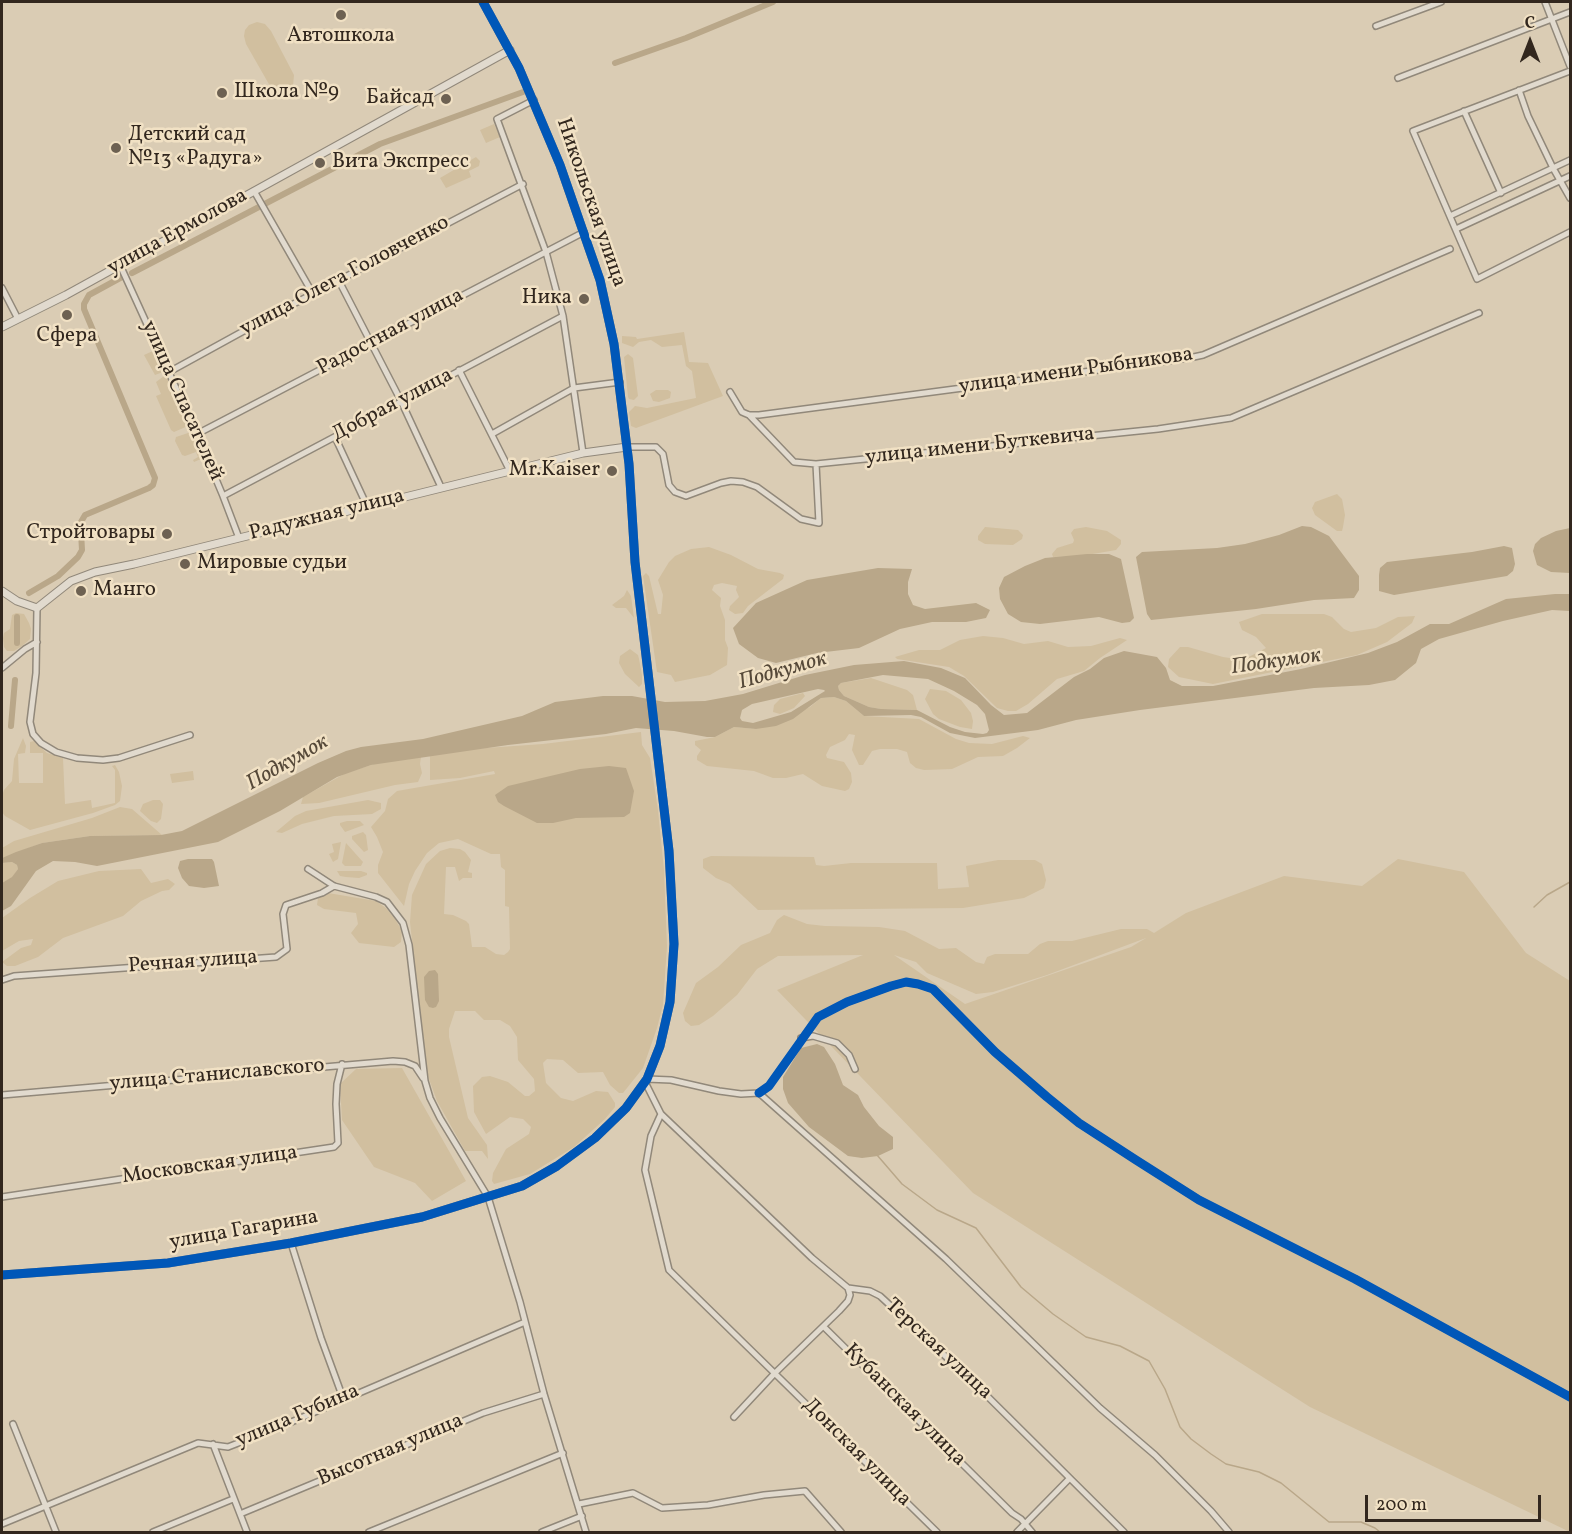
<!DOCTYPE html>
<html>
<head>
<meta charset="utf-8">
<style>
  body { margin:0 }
  #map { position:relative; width:1572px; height:1534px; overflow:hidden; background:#daccb4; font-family:Vollkorn,serif }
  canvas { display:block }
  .frame { position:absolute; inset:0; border:3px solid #32271e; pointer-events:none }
  .north { position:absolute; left:1500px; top:12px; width:60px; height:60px; -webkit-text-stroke:4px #f1e1c4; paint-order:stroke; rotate:0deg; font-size:16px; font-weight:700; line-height:24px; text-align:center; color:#32271e }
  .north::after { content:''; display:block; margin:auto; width:21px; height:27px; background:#32271e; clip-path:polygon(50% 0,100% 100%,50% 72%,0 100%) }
  .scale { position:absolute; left:1365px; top:1495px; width:176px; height:27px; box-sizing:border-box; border:3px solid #32271e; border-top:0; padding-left:8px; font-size:18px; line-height:21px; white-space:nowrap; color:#32271e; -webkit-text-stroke:4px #f1e1c4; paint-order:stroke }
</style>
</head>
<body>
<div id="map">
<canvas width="1572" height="1534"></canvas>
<div class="frame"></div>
<div class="north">С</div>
<div class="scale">200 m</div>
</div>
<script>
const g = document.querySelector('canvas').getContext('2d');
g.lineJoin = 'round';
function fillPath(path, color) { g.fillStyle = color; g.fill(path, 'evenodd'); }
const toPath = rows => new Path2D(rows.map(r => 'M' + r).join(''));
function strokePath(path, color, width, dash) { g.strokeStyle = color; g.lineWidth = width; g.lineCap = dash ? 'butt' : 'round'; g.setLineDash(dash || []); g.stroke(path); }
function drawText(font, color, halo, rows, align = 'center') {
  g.font = font + ' Vollkorn,serif'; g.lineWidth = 5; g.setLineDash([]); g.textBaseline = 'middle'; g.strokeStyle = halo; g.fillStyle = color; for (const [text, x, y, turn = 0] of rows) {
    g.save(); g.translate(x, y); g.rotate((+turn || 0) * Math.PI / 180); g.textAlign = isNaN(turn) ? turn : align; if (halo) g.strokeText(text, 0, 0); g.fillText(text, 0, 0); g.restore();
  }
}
fillPath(toPath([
  [257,22,265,24,271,31,294,75,293,86,287,91,281,92,274,90,270,86,246,44,244,36,245,30,249,25],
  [494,124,500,137,486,143,480,130],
  [476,157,480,161,479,166,469,171,471,177,446,188,440,178],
  [684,332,689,362,708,363,723,396,636,428,631,426,629,412,635,406,647,408,696,398,692,371,686,366,682,345,662,347,651,340,639,342,633,347,622,343,622,336,636,337,637,339],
  [155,350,164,369,163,372,155,375,144,355],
  [628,354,633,358,638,396,634,400,629,399,628,397,624,357],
  [164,376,167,377,188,423,188,426,174,432,171,430,156,396,161,394,156,382],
  [656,390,668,390,671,392,670,398,659,402,653,401,650,394],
  [188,433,191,433,203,459,202,461,201,459,194,462,193,460,198,457,196,452,185,456,182,455,175,441,176,437],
  [1337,494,1342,499,1345,515,1343,527,1342,531,1337,531,1315,515,1312,508,1315,502],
  [985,527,1018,530,1023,535,1022,539,1013,545,985,544,978,540,978,536],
  [1086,527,1107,531,1121,540,1121,544,1116,550,1081,556,1053,557,1052,554,1057,548,1073,543,1074,540,1071,533,1074,529],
  [709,547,731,555,758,569,780,573,784,575,783,579,748,606,743,613,735,614,729,610,730,606,739,597,736,590,737,586,722,583,714,585,712,590,721,598,720,606,725,620,725,640,728,648,727,665,710,675,675,682,671,675,657,672,643,576,646,573,649,576,658,614,661,614,663,595,658,580,669,562,675,556,691,549],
  [627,590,631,596,634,618,626,608,616,608,612,605,624,596],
  [16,613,24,614,29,623,31,629,30,639,22,646,14,651,7,651,4,647,3,638,4,633,10,629,12,615],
  [1262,614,1324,614,1332,617,1344,629,1351,632,1376,628,1398,617,1415,616,1412,623,1387,642,1357,655,1213,684,1179,677,1168,667,1169,659,1180,647,1188,647,1223,657,1243,660,1266,648,1256,637,1242,630,1239,622],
  [983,636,1003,638,1024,644,1048,641,1068,647,1091,646,1120,638,1127,640,1100,658,1084,671,1057,679,1028,704,1016,711,1008,711,997,708,964,676,949,667,897,659,895,657,919,650,940,650,960,640],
  [630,649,638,655,639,659,642,675,642,684,639,687,625,674,619,663,620,656],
  [871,678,907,690,913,695,917,710,881,709,869,707,844,696,839,690,838,686,841,683],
  [930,689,946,691,961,700,971,713,973,721,972,729,960,727,939,719,933,714,925,699],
  [803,693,805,696,794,708,780,714,773,712,774,705,780,699],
  [834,697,846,701,864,716,919,719,956,739,969,743,992,744,1023,736,1030,738,1017,748,1003,756,978,757,952,769,924,770,916,768,910,763,907,752,897,749,880,749,872,751,863,765,859,765,852,750,855,735,849,734,845,740,830,747,826,755,827,758,844,762,851,773,852,782,849,789,845,791,822,786,803,774,786,778,773,778,754,771,707,766,697,760,697,756,701,750,695,745,695,741,715,737,734,727,756,729,810,707,821,698],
  [641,732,642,745,650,758,658,810,664,870,667,946,663,1005,657,1028,643,1068,623,1093,619,1093,610,1085,603,1072,578,1073,563,1060,547,1059,543,1063,546,1083,561,1098,573,1101,596,1091,608,1092,615,1103,615,1107,605,1119,574,1147,530,1174,494,1184,492,1181,493,1173,506,1149,529,1134,531,1127,523,1119,510,1117,486,1134,474,1112,473,1086,482,1077,490,1076,508,1082,525,1096,529,1096,535,1091,534,1079,518,1060,517,1037,510,1026,500,1020,484,1020,475,1011,455,1011,449,1029,449,1037,468,1118,487,1145,488,1159,482,1151,465,1151,437,1101,429,1079,425,1062,410,922,412,895,426,864,440,851,450,848,460,849,465,852,471,860,468,872,472,873,472,878,463,878,459,881,455,867,446,867,444,914,453,915,466,921,469,924,472,947,485,947,496,954,504,955,508,952,510,949,509,907,505,906,505,870,501,867,500,854,491,854,458,839,439,843,427,853,415,871,409,884,404,906,378,873,378,865,383,852,377,837,371,827,385,811,388,799,397,791,495,774,494,771,460,778,430,780,430,757,428,752,543,744],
  [23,738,26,746,25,753,18,754,19,783,43,783,43,753,30,753,30,742,34,741,47,753,63,758,65,804,91,800,92,808,115,803,115,770,112,766,115,765,119,772,122,786,120,801,115,805,93,813,30,830,5,816,2,812,2,796,4,790,12,781,14,759],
  [421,757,420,764,422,773,418,782,395,785,319,803,301,804,303,797,344,774,392,758],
  [193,771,194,780,172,783,170,774],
  [153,800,160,800,163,804,161,819,157,823,151,821,140,811,143,804],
  [368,800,381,803,381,809,372,814,334,816,302,824,282,833,276,832,295,816,306,811],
  [120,807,132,809,162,835,90,836,42,843,2,858,2,848,14,841,92,818],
  [347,821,360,821,364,825,345,832,340,825,340,823],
  [363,832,366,835,368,850,364,852,352,839,352,836],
  [341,842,338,859,333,862,329,854,334,852,332,844],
  [346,843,363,862,361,866,345,866,342,863],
  [711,856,814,857,816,865,824,866,851,863,937,863,938,889,969,887,966,866,998,860,1035,860,1042,864,1046,880,1044,888,1024,898,963,908,758,910,730,884,716,878,703,868,703,859],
  [1398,859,1464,872,1526,953,1570,981,1570,1532,1310,1407,973,1193,777,990,863,955,778,956,757,969,737,995,713,1016,699,1025,691,1026,685,1021,683,1013,696,983,718,967,741,945,770,933,777,920,784,915,807,924,825,926,879,927,905,931,939,949,956,948,976,962,984,964,987,957,995,954,1028,954,1040,944,1048,941,1072,941,1121,929,1147,929,1154,933,1186,913,1284,876,1362,886],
  [1146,938,1131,947,965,1004,894,955,916,962,927,973,976,994,993,992,1047,975],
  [12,862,17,865,18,869,13,877,2,883,2,863],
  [141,869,151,883,168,879,175,884,169,890,162,891,141,901,123,916,63,938,38,957,15,966,7,966,2,962,21,948,31,945,33,939,19,941,2,951,2,918,30,898,58,881,99,871],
  [337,871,361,871,367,873,367,875,359,878,346,877,340,876],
  [328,893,376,901,386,908,395,919,402,931,401,942,394,947,359,943,351,933,358,924,356,913,324,909,317,905,318,898],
  [402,1068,466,1181,432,1201,415,1183,374,1167,342,1120,340,1084,356,1069]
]), '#d1bf9f');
fillPath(toPath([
  [1302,526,1311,527,1329,536,1359,576,1359,590,1354,598,1314,600,1256,609,1151,620,1147,614,1136,557,1142,552,1217,548,1245,544,1279,535],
  [1570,528,1570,573,1551,572,1537,565,1533,551,1535,544,1541,538,1556,531],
  [1504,546,1512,548,1515,564,1513,571,1507,576,1394,595,1379,591,1379,575,1380,568,1387,562,1472,552],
  [1087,554,1109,554,1121,559,1134,618,1130,622,1122,623,1099,617,1040,624,1021,622,1008,614,1000,599,999,588,1004,577,1025,566,1045,558],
  [878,568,912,569,908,582,908,594,913,605,925,609,976,603,990,610,986,618,966,622,932,622,900,629,859,648,817,653,776,663,758,658,739,644,733,628,756,603,807,580],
  [1555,594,1570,594,1570,611,1552,610,1503,621,1439,639,1421,649,1416,663,1395,680,1369,685,1314,688,1140,710,1076,720,1038,730,975,738,950,733,921,717,911,715,864,716,846,701,834,697,821,698,793,719,776,726,756,729,734,727,715,737,707,737,674,731,636,728,606,734,508,745,371,765,337,777,280,811,218,842,97,866,75,862,53,861,36,871,11,906,2,911,2,883,12,877,18,869,17,865,12,862,2,863,2,858,16,852,42,843,90,836,161,835,182,831,318,763,346,751,361,747,423,739,522,716,555,702,603,696,632,696,665,702,705,701,743,694,805,675,854,665,904,661,941,668,965,678,991,705,1004,715,1027,713,1074,677,1090,669,1104,658,1124,651,1157,657,1166,668,1170,680,1182,686,1213,686,1301,669,1368,653,1397,642,1430,624,1449,624,1506,599],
  [883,675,928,679,954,691,977,705,985,714,989,730,987,733,983,734,965,732,950,727,917,710,881,709,869,707,844,696,839,690,838,686,841,683],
  [818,689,824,690,825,691,791,712,753,723,742,721,740,718,742,710,752,704],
  [609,766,626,768,634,791,630,813,624,817,576,818,553,823,537,823,504,806,498,802,495,795,508,786,580,769],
  [188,859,212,859,214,862,219,886,204,888,189,886,182,878,178,868,180,861],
  [435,970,438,974,439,1001,436,1007,433,1008,429,1007,425,1000,424,977,429,971],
  [817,1044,824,1047,835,1064,843,1085,858,1095,864,1107,879,1126,893,1137,893,1149,878,1156,862,1158,848,1156,809,1127,788,1103,783,1089,783,1077,801,1048]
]), '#b9a789');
strokePath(toPath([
  [1534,907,1547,895,1570,882],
  [877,1155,902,1184,937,1210,976,1228,1021,1287,1053,1314,1086,1337,1120,1346,1149,1361,1165,1389,1180,1427,1191,1439,1211,1454,1226,1464,1259,1472,1281,1483,1329,1522,1361,1522,1375,1528,1380,1532]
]), '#b9a789', 1.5);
strokePath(toPath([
  [615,63,686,38,773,2],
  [132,273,380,144,523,92],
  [81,522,85,515,149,488,153,485,155,478,84,309,84,304,89,295,122,277],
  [29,593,58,576,78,557,82,550,81,532],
  [17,643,17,617],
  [11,726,15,680]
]), '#b9a789', 6);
const minor = toPath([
  [1545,2,1570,66],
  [1376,26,1441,2],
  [1570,71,1413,131,1477,279,1570,232],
  [1398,78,1570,12],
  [1519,90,1528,116,1553,168,1570,198],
  [534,100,497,119,546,252,563,316,583,453],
  [1464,111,1501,193],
  [254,191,313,294],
  [1450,216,1570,160],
  [1456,229,1570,176],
  [120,265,197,434,223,496,239,538],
  [339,281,401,401,441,487],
  [2,288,18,319],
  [459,370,510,471],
  [169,372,280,311,523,184],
  [730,392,742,412,749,415,759,415,1189,358,1203,355,1450,249],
  [749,415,794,462,816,464,1158,429,1231,418,1479,313],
  [197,434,584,232],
  [492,434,574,388,620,382],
  [335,437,367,506],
  [627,447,656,447,663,454,669,485,675,492,686,496,721,483,731,481,743,482,757,487,801,519,819,523,816,464],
  [223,496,563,316],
  [37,608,36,673,30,722,33,734,41,743,56,752,77,758,103,760,119,758,190,735],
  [2,668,25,649,37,642],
  [308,869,334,886,376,897,387,902,403,923,409,945,425,1081,430,1098,440,1118,488,1197,520,1302,544,1394,586,1532],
  [2,980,14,976,276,957,287,949,283,914,286,905,322,893,334,886],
  [801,1038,813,1036,837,1043,849,1055,855,1069],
  [647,1079,671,1080,719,1091,741,1094,759,1093,946,1259,1100,1408,1155,1455,1211,1511,1229,1532],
  [645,1082,661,1114,812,1258,848,1288,870,1291,880,1296,969,1378,1124,1532],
  [759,1093,769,1086,818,1017,847,1002,891,986,906,982,918,984,933,989,995,1052,1047,1097,1079,1123,1136,1160,1199,1200,1355,1279,1570,1397],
  [2,1095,393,1061,405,1062,415,1066,423,1078],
  [661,1114,651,1136,645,1170,669,1270,937,1532],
  [2,1197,334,1147,338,1143,336,1104,337,1084,342,1064],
  [291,1243,321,1338,343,1398],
  [824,1327,1012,1513,1021,1519,1032,1532],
  [734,1417,775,1373,839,1311,848,1301,850,1295,848,1288],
  [13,1424,56,1532],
  [213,1444,247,1532],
  [579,1504,633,1493,662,1508,708,1505,764,1495,805,1491,841,1532],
  [240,1514,483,1413,544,1394],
  [2,1524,198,1443,228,1447,282,1426,525,1322],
  [153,1532,233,1499],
  [369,1532,563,1453],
  [542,1532,582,1516],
  [1017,1532,1069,1479]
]);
const tertiary = toPath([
  [2,327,66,295,510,50],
  [2,591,17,601,37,608,71,581,95,572,134,564,583,453,627,447],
  [2,1275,168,1263,291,1243,422,1217,522,1186,557,1166,595,1138,626,1108,647,1079,660,1046,670,1002,674,944,669,851,635,562,629,464,614,344,600,280,560,165,519,68,483,2]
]);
strokePath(minor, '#91887a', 8);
strokePath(tertiary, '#91887a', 9);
strokePath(minor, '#e1dace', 5);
strokePath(tertiary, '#e1dace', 7);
strokePath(toPath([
  [759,1093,769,1086,818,1017,847,1002,891,986,906,982,918,984,933,989,995,1052,1047,1097,1079,1123,1136,1160,1199,1200,1355,1279,1570,1397],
  [2,1275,168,1263,291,1243,422,1217,522,1186,557,1166,595,1138,626,1108,647,1079,660,1046,670,1002,674,944,669,851,635,562,629,464,614,344,600,280,560,165,519,68,483,2]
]), '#0057b8', 9);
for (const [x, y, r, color] of [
  [341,15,6,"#6d6152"],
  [222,93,6,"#6d6152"],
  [446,99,6,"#6d6152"],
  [116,148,6,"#6d6152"],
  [320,163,6,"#6d6152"],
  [584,299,6,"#6d6152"],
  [67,315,6,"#6d6152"],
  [612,471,6,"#6d6152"],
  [167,534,6,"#6d6152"],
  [185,564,6,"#6d6152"],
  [81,591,6,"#6d6152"]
]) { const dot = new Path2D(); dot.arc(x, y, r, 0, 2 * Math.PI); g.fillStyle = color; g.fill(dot); strokePath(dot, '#f1e1c4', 2); }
drawText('21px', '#32271e', '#f1e1c4', [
  ["Автошкола",341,37,"center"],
  ["Школа №9",234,93],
  ["Байсад",434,99,"right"],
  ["Детский сад",128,136],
  ["№13 «Радуга»",128,160],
  ["Вита Экспресс",332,163],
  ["Ника",572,299,"right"],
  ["Сфера",67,337,"center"],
  ["Mr.Kaiser",600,471,"right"],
  ["Стройтовары",155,534,"right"],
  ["Мировые судьи",197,564],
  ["Манго",93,591]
], 'left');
drawText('21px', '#32271e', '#f1e1c4', [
  ["Никольская улица",590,203,71],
  ["улица Ермолова",178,233,-29],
  ["улица Олега Головченко",345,277,-28],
  ["Радостная улица",391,333,-28],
  ["улица имени Рыбникова",1076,372,-8],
  ["улица Спасателей",181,401,66],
  ["Добрая улица",393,406,-28],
  ["улица имени Буткевича",980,447,-6],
  ["Радужная улица",327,516,-14],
  ["Речная улица",193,963,-4],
  ["улица Станиславского",217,1076,-5],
  ["Московская улица",210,1166,-8],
  ["улица Гагарина",244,1231,-10],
  ["Терская улица",938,1350,43],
  ["Кубанская улица",904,1406,45],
  ["улица Губина",298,1417,-23],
  ["Высотная улица",391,1451,-23],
  ["Донская улица",856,1453,45]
]);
drawText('italic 22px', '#564939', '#f1e1c4', [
  ["Подкумок",1276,663,-8],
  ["Подкумок",783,672,-16],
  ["Подкумок",288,764,-30]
]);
</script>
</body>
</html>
